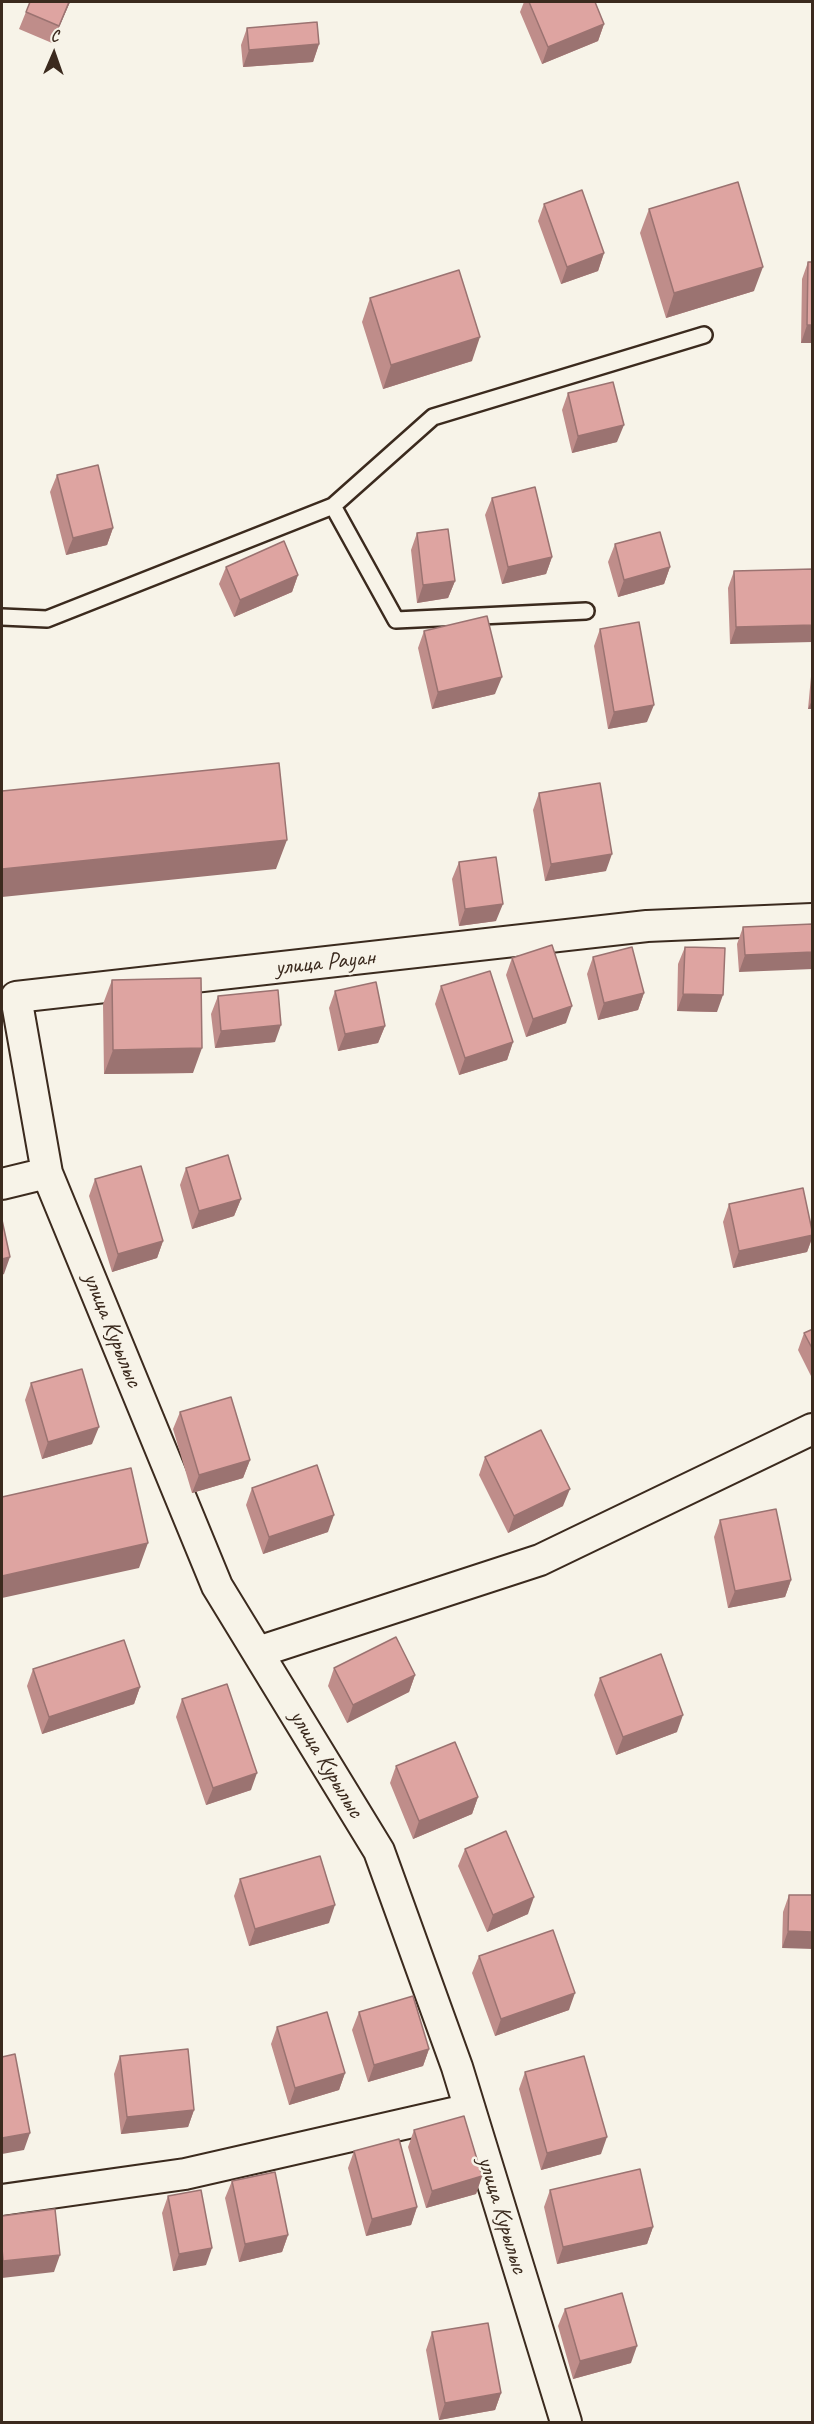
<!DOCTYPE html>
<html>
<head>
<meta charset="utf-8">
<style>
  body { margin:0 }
  #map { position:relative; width:814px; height:2424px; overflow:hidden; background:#f7f3e8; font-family:Caveat,sans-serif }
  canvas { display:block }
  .frame { position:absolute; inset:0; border:3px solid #3b2a1e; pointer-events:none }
  .north { position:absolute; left:24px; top:24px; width:60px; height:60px; -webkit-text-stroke:4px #f7f3e8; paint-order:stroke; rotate:2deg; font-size:16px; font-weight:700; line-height:24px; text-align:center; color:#3b2a1e }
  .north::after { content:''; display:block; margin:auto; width:21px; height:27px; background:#3b2a1e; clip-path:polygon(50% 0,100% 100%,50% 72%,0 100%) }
</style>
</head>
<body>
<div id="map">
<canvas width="814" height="2424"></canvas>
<div class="frame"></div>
<div class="north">С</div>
</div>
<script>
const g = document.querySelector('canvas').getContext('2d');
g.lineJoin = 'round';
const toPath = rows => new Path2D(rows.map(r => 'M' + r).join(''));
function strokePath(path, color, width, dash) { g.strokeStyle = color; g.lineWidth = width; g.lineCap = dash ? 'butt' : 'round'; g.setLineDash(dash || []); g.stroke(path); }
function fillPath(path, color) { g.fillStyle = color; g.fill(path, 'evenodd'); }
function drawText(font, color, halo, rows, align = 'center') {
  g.font = font + ' Caveat,sans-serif'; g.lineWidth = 5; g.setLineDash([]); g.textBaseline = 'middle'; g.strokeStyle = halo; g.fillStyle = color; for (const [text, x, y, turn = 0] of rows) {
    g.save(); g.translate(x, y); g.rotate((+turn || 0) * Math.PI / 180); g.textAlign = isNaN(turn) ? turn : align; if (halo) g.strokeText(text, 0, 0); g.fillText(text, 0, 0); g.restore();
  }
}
const lane = toPath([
  [333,506,396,620,586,611],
  [2,617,47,619,333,506,433,417,704,335]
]);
const street = toPath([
  [47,1173,16,997,647,926,812,919],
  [2,1184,47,1173,217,1586,379,1851,457,2067,566,2422],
  [258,1652,540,1560,812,1429],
  [2,2200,185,2174,470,2109]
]);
strokePath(lane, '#3b2a1e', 20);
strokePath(street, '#3b2a1e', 34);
strokePath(lane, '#f7f3e8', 15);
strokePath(street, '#f7f3e8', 30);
fillPath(toPath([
  [30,2,70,2,52,43,19,29],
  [524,2,595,2,604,24,598,41,542,64,520,12],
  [247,28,319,44,313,62,243,67,241,45],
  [544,204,604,253,598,271,561,284,538,221],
  [649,209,754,291,666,318,640,233],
  [808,262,813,343,801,343,802,279],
  [370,298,472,361,383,389,362,322],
  [568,393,617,442,572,453,562,410],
  [57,475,113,528,107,545,66,555,50,492],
  [492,498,552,557,546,574,502,584,485,515],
  [417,533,455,581,448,598,417,603,411,550],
  [615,544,670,567,664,584,618,597,608,562],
  [226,567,298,575,292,592,234,617,219,584],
  [813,569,730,644,728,588,734,571],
  [600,629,647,722,608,729,594,646],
  [424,631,495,694,432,709,418,648],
  [813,655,813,709,808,709],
  [539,793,606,871,545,881,533,810],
  [459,862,496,921,459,926,452,879],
  [813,924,739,972,737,944,743,927],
  [685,947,717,1012,677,1011,678,964],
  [593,957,644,993,638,1010,598,1020,587,974],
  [512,958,566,1023,526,1037,506,975],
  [112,980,193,1073,104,1074,103,1004],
  [441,986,513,1042,507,1060,459,1075,435,1004],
  [335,991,385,1026,378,1043,338,1051,329,1008],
  [218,996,275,1042,215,1048,211,1014],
  [186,1168,241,1199,234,1216,192,1229,180,1185],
  [95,1179,163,1241,157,1258,112,1272,89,1196],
  [729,1204,813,1232,813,1236,807,1252,733,1268,723,1222],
  [813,1329,813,1380,798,1350,804,1333],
  [31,1383,92,1444,42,1459,25,1400],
  [180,1412,250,1460,243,1478,192,1493,173,1429],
  [485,1457,563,1506,508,1533,479,1475],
  [252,1488,328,1532,263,1554,246,1505],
  [720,1520,791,1580,785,1597,728,1608,714,1537],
  [334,1668,415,1675,409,1692,347,1723,328,1686],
  [33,1669,140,1687,134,1704,42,1734,27,1686],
  [600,1678,677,1732,616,1755,594,1695],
  [182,1699,251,1790,206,1805,176,1717],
  [396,1766,478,1797,472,1814,413,1839,390,1783],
  [465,1849,528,1914,487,1932,458,1866],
  [240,1879,329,1923,249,1946,234,1896],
  [789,1895,813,1895,782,1948,783,1912],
  [479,1956,569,2010,495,2036,472,1973],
  [359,2012,429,2049,423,2066,368,2082,352,2030],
  [277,2027,345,2073,339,2090,289,2105,271,2044],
  [120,2056,194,2110,188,2127,121,2134,114,2074],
  [525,2072,601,2154,541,2170,519,2089],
  [414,2130,482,2176,476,2194,426,2208,408,2147],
  [354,2151,417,2207,411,2225,366,2236,348,2168],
  [232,2181,288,2235,282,2252,239,2262,225,2198],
  [550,2190,653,2227,647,2244,557,2264,544,2207],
  [168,2196,206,2265,173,2271,162,2213],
  [565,2309,631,2363,573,2379,558,2326],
  [432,2332,501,2393,495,2410,439,2420,426,2350]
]), '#bf8d8a');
fillPath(toPath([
  [69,2,70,2,52,43,59,26],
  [604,24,598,41,542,64,548,47],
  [319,44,313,62,243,67,249,50],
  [604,253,598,271,561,284,567,267],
  [763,267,754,291,666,318,674,293],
  [807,325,813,325,813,343,801,343],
  [480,337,472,361,383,389,391,365],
  [624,425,617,442,572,453,578,436],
  [113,528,107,545,66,555,73,538],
  [552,557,546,574,502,584,508,567],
  [670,567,664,584,618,597,624,580],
  [298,575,292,592,234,617,240,600],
  [455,581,448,598,417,603,423,585],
  [813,625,813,642,730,644,736,627],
  [502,677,495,694,432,709,438,692],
  [813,698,813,709,808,709],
  [654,705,647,722,608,729,614,712],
  [287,840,276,869,2,897,2,869],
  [612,854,606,871,545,881,551,864],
  [503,904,496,921,459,926,465,909],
  [813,952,813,969,739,972,745,955],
  [644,993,638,1010,598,1020,604,1003],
  [683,994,723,995,717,1012,677,1011],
  [572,1006,566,1023,526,1037,533,1019],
  [281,1025,275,1042,215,1048,221,1031],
  [385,1026,378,1043,338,1051,345,1034],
  [513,1042,507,1060,459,1075,465,1058],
  [202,1048,193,1073,104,1074,113,1050],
  [241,1199,234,1216,192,1229,199,1211],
  [813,1235,807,1252,733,1268,739,1251],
  [163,1241,157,1258,112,1272,118,1254],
  [10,1257,4,1274,2,1275,2,1259],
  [99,1427,92,1444,42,1459,48,1442],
  [250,1460,243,1478,192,1493,199,1475],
  [570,1489,563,1506,508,1533,514,1516],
  [334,1515,328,1532,263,1554,269,1537],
  [148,1543,139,1568,2,1598,2,1576],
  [791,1580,785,1597,728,1608,735,1591],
  [415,1675,409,1692,347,1723,353,1705],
  [140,1687,134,1704,42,1734,49,1717],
  [683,1715,677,1732,616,1755,623,1737],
  [257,1773,251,1790,206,1805,213,1788],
  [478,1797,472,1814,413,1839,419,1821],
  [534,1897,528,1914,487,1932,493,1915],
  [335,1905,329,1923,249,1946,255,1929],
  [788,1931,813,1932,813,1949,782,1948],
  [575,1993,569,2010,495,2036,501,2019],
  [429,2049,423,2066,368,2082,374,2065],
  [345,2073,339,2090,289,2105,295,2088],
  [194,2110,188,2127,121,2134,127,2117],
  [30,2133,24,2150,2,2154,2,2138],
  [607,2137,601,2154,541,2170,547,2153],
  [482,2176,476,2194,426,2208,432,2191],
  [417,2207,411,2225,366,2236,372,2219],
  [653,2227,647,2244,557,2264,563,2247],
  [288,2235,282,2252,239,2262,245,2244],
  [212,2248,206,2265,173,2271,179,2254],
  [60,2255,54,2272,2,2278,2,2266,3,2261],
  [637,2346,631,2363,573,2379,580,2361],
  [501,2393,495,2410,439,2420,445,2403]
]), '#9b7371');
const building = toPath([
  [30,2,69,2,59,26,26,12,30,2],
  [529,2,595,2,604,24,548,47,529,2],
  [317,22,319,44,249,50,247,28,317,22],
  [738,182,763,267,674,293,649,209,738,182],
  [582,190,604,253,567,267,544,204,582,190],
  [808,262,813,262,813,325,807,325,808,262],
  [459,270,480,337,391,365,370,298,459,270],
  [613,382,624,425,578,436,568,393,613,382],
  [98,465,113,528,73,538,57,475,98,465],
  [535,487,552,557,508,567,492,498,535,487],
  [448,529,455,581,423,585,417,533,448,529],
  [660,532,670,567,624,580,615,544,660,532],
  [284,541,298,575,240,600,226,567,284,541],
  [813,569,813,625,736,627,734,571,813,569],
  [487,616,502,677,438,692,424,631,487,616],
  [639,622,654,705,614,712,600,629,639,622],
  [279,763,287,840,2,869,2,791,279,763],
  [600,783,612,854,551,864,539,793,600,783],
  [496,857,503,904,465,909,459,862,496,857],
  [813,924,813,952,745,955,743,927,813,924],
  [552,945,572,1006,533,1019,512,958,552,945],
  [632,947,644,993,604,1003,593,957,632,947],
  [685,947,725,948,723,995,683,994,685,947],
  [490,971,513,1042,465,1058,441,986,490,971],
  [201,978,202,1048,113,1050,112,980,201,978],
  [376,982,385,1026,345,1034,335,991,376,982],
  [278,990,281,1025,221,1031,218,996,278,990],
  [228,1155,241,1199,199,1211,186,1168,228,1155],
  [141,1166,163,1241,118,1254,95,1179,141,1166],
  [803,1188,813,1235,739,1251,729,1204,803,1188],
  [2,1220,10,1257,2,1259,2,1220],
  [813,1329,813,1350,804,1333,813,1329],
  [82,1369,99,1427,48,1442,31,1383,82,1369],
  [231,1397,250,1460,199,1475,180,1412,231,1397],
  [541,1430,570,1489,514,1516,485,1457,541,1430],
  [317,1465,334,1515,269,1537,252,1488,317,1465],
  [131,1468,148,1543,2,1576,2,1497,131,1468],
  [776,1509,791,1580,735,1591,720,1520,776,1509],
  [396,1637,415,1675,353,1705,334,1668,396,1637],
  [124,1640,140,1687,49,1717,33,1669,124,1640],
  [661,1654,683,1715,623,1737,600,1678,661,1654],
  [227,1684,257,1773,213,1788,182,1699,227,1684],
  [455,1742,478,1797,419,1821,396,1766,455,1742],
  [506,1831,534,1897,493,1915,465,1849,506,1831],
  [320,1856,335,1905,255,1929,240,1879,320,1856],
  [789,1895,813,1895,813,1932,788,1931,789,1895],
  [553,1930,575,1993,501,2019,479,1956,553,1930],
  [413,1996,429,2049,374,2065,359,2012,413,1996],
  [327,2012,345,2073,295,2088,277,2027,327,2012],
  [188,2049,194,2110,127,2117,120,2056,188,2049],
  [15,2054,30,2133,2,2138,2,2057,15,2054],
  [584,2056,607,2137,547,2153,525,2072,584,2056],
  [464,2116,482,2176,432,2191,414,2130,464,2116],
  [399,2139,417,2207,372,2219,354,2151,399,2139],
  [640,2169,653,2227,563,2247,550,2190,640,2169],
  [275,2172,288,2235,245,2244,232,2181,275,2172],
  [201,2190,212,2248,179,2254,168,2196,201,2190],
  [55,2209,60,2255,3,2261,2,2248,2,2216,55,2209],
  [622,2293,637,2346,580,2361,565,2309,622,2293],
  [488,2323,501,2393,445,2403,432,2332,488,2323]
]);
fillPath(building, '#dea4a1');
strokePath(building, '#9b7371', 1.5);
drawText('24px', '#3b2a1e', '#f7f3e8', [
  ["улица Рауан",325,963,-6],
  ["улица Курылыс",112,1330,68],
  ["улица Курылыс",326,1764,59],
  ["улица Курылыс",502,2215,73]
]);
</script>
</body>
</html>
